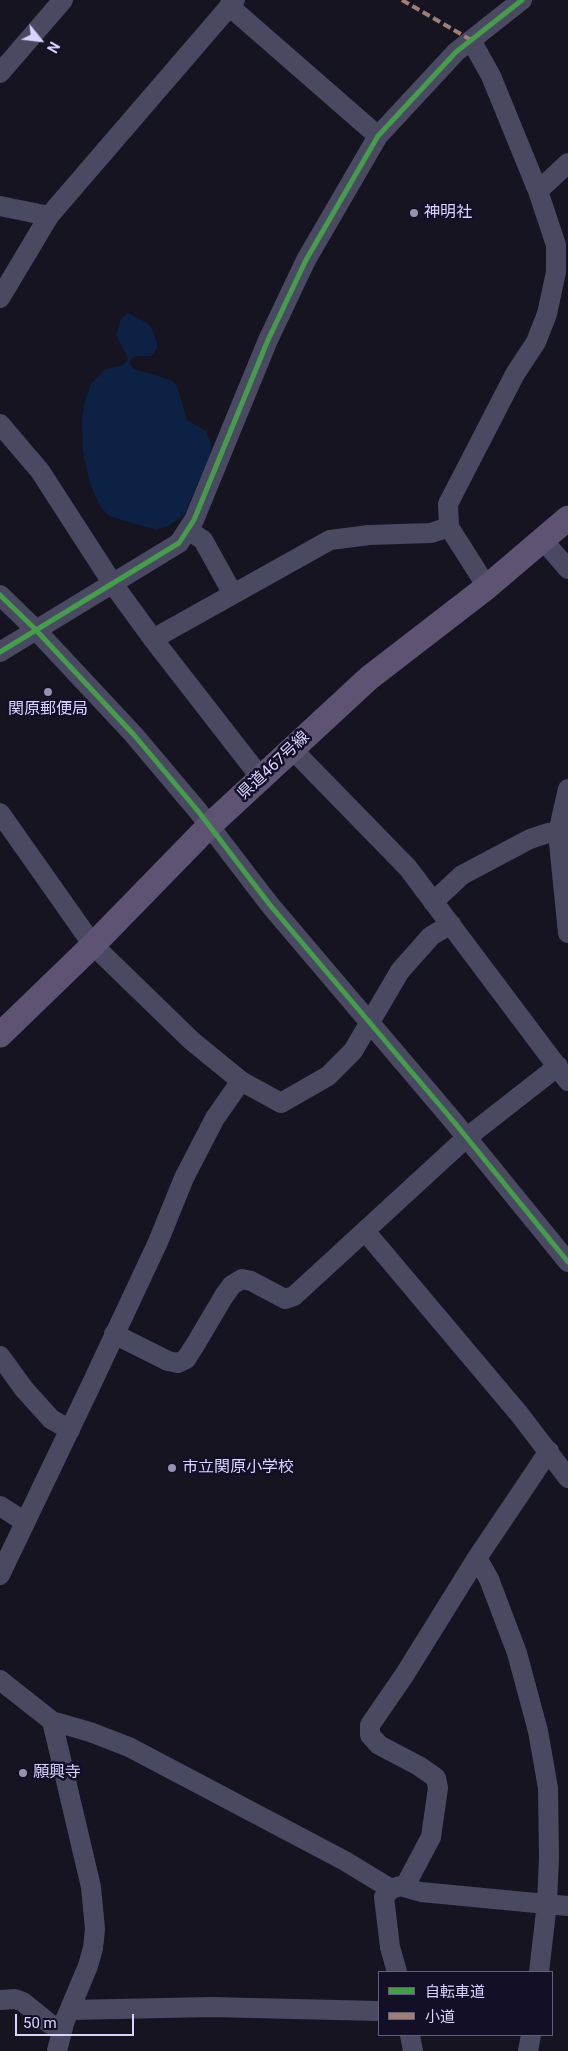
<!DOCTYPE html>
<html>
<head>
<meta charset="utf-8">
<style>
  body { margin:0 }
  #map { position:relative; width:568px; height:2051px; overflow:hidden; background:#161421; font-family:Roboto,"Noto Sans JP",sans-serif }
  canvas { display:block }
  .legend { position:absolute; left:378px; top:1971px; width:175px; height:65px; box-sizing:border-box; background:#130f26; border:1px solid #625e7d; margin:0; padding:6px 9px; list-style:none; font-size:15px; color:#d9d4ff }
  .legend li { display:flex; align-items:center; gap:10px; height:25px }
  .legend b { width:25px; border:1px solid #625e7d }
  .north { position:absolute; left:15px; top:15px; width:50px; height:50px; -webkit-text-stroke:4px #130f26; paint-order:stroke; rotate:119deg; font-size:14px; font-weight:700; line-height:20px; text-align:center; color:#d9d4ff }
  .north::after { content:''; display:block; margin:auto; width:18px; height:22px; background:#d9d4ff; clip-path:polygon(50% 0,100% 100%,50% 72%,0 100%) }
  .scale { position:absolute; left:15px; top:2014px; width:119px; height:22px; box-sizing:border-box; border:2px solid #d9d4ff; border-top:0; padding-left:6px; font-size:15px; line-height:18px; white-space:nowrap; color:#d9d4ff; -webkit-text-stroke:4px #130f26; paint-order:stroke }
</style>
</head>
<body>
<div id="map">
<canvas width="568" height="2051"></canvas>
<ul class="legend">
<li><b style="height:6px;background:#469c4c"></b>自転車道</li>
<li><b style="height:6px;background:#9e8076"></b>小道</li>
</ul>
<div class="north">N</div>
<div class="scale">50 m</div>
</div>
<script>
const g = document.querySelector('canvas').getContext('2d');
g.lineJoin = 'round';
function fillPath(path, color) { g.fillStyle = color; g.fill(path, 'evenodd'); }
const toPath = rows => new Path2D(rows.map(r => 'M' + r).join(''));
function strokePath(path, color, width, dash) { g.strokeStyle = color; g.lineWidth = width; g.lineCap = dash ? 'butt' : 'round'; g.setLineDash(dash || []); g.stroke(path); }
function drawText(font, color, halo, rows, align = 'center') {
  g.font = font + ' Roboto,"Noto Sans JP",sans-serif'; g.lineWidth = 5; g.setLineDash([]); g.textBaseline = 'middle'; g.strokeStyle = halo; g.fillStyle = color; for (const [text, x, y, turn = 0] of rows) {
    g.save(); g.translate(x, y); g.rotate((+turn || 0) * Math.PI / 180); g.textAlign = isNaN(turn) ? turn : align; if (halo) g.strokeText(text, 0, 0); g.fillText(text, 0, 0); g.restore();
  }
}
fillPath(toPath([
  [128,313,147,323,152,329,157,343,157,349,151,356,136,356,132,358,129,363,134,369,171,380,177,386,187,420,206,431,211,444,210,456,184,515,168,526,156,530,109,516,100,506,90,484,83,452,82,417,85,401,91,384,104,370,123,365,128,359,116,335,121,319]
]), '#0d2144');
strokePath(toPath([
  [229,6,378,136],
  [471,40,491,76,538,191,556,245,556,272,547,314,536,342,515,374,448,504,449,527,487,587],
  [0,73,63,0],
  [538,191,568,163],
  [0,206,49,216,235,0],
  [0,298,49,216],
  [0,424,40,471,113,584,153,639,261,778],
  [188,530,203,540,233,594],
  [543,540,568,569],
  [0,595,35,629,134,735,198,811,270,905,454,1122,568,1262],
  [153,639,330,540,369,535,431,533,449,527],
  [0,652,179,543,194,520,268,340,306,260,378,136,456,52,522,0],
  [292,749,408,868,568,1081],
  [568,789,558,833,568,933],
  [0,813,93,945,192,1041,241,1081,281,1103,328,1076,353,1051,400,971,431,936,451,924],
  [433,902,462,875,530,839,548,833,558,833],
  [365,1231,520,1415,568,1478],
  [114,1334,168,1361,178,1363,186,1359,195,1345,224,1296,232,1285,242,1279,251,1281,285,1299,294,1296,466,1138,558,1066],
  [0,1356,24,1389,51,1419,70,1430],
  [0,1506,25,1522],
  [477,1558,489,1579,517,1653,538,1731,548,1788,549,1858,547,1903,539,1972],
  [0,1575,92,1383,158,1242,184,1178,215,1118,241,1081],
  [0,1680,52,1721,91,1887,95,1929,93,1948,88,1966,64,2023,57,2051],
  [52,1721,90,1732,129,1747,345,1861,391,1889],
  [405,1886,431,1837,438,1788,436,1778,419,1766,379,1745,370,1735,370,1725,405,1674,477,1558,549,1451],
  [397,1972,390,1947,384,1897,391,1889,400,1886,421,1892,568,1906],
  [0,2000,15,1999,23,2002,50,2024,63,2028],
  [70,2010,211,2007,379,2011],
  [410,2035,413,2051],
  [528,2051,531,2035]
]), '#4a4962', 20);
strokePath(toPath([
  [0,1035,93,945,209,826,369,678,487,587,568,518]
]), '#5e5373', 25);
strokePath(toPath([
  [402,0,471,40]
]), '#9e8076', 4, [8, 4]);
strokePath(toPath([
  [0,595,35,629,134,735,198,811,270,905,454,1122,568,1262],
  [0,652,179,543,194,520,268,340,306,260,378,136,456,52,522,0]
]), '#469c4c', 5);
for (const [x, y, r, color] of [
  [414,213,5,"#9591b1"],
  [48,692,5,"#9591b1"],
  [172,1468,5,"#9591b1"],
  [23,1773,5,"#9591b1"]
]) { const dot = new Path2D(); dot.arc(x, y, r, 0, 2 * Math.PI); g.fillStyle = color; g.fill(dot); strokePath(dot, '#130f26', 2); }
drawText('16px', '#d9d4ff', '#130f26', [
  ["神明社",424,213],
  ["関原郵便局",48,710,"center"],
  ["市立関原小学校",182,1468],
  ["願興寺",33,1773]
], 'left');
drawText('16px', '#d9d4ff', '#130f26', [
  ["県道467号線",274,766,-43]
]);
</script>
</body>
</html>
